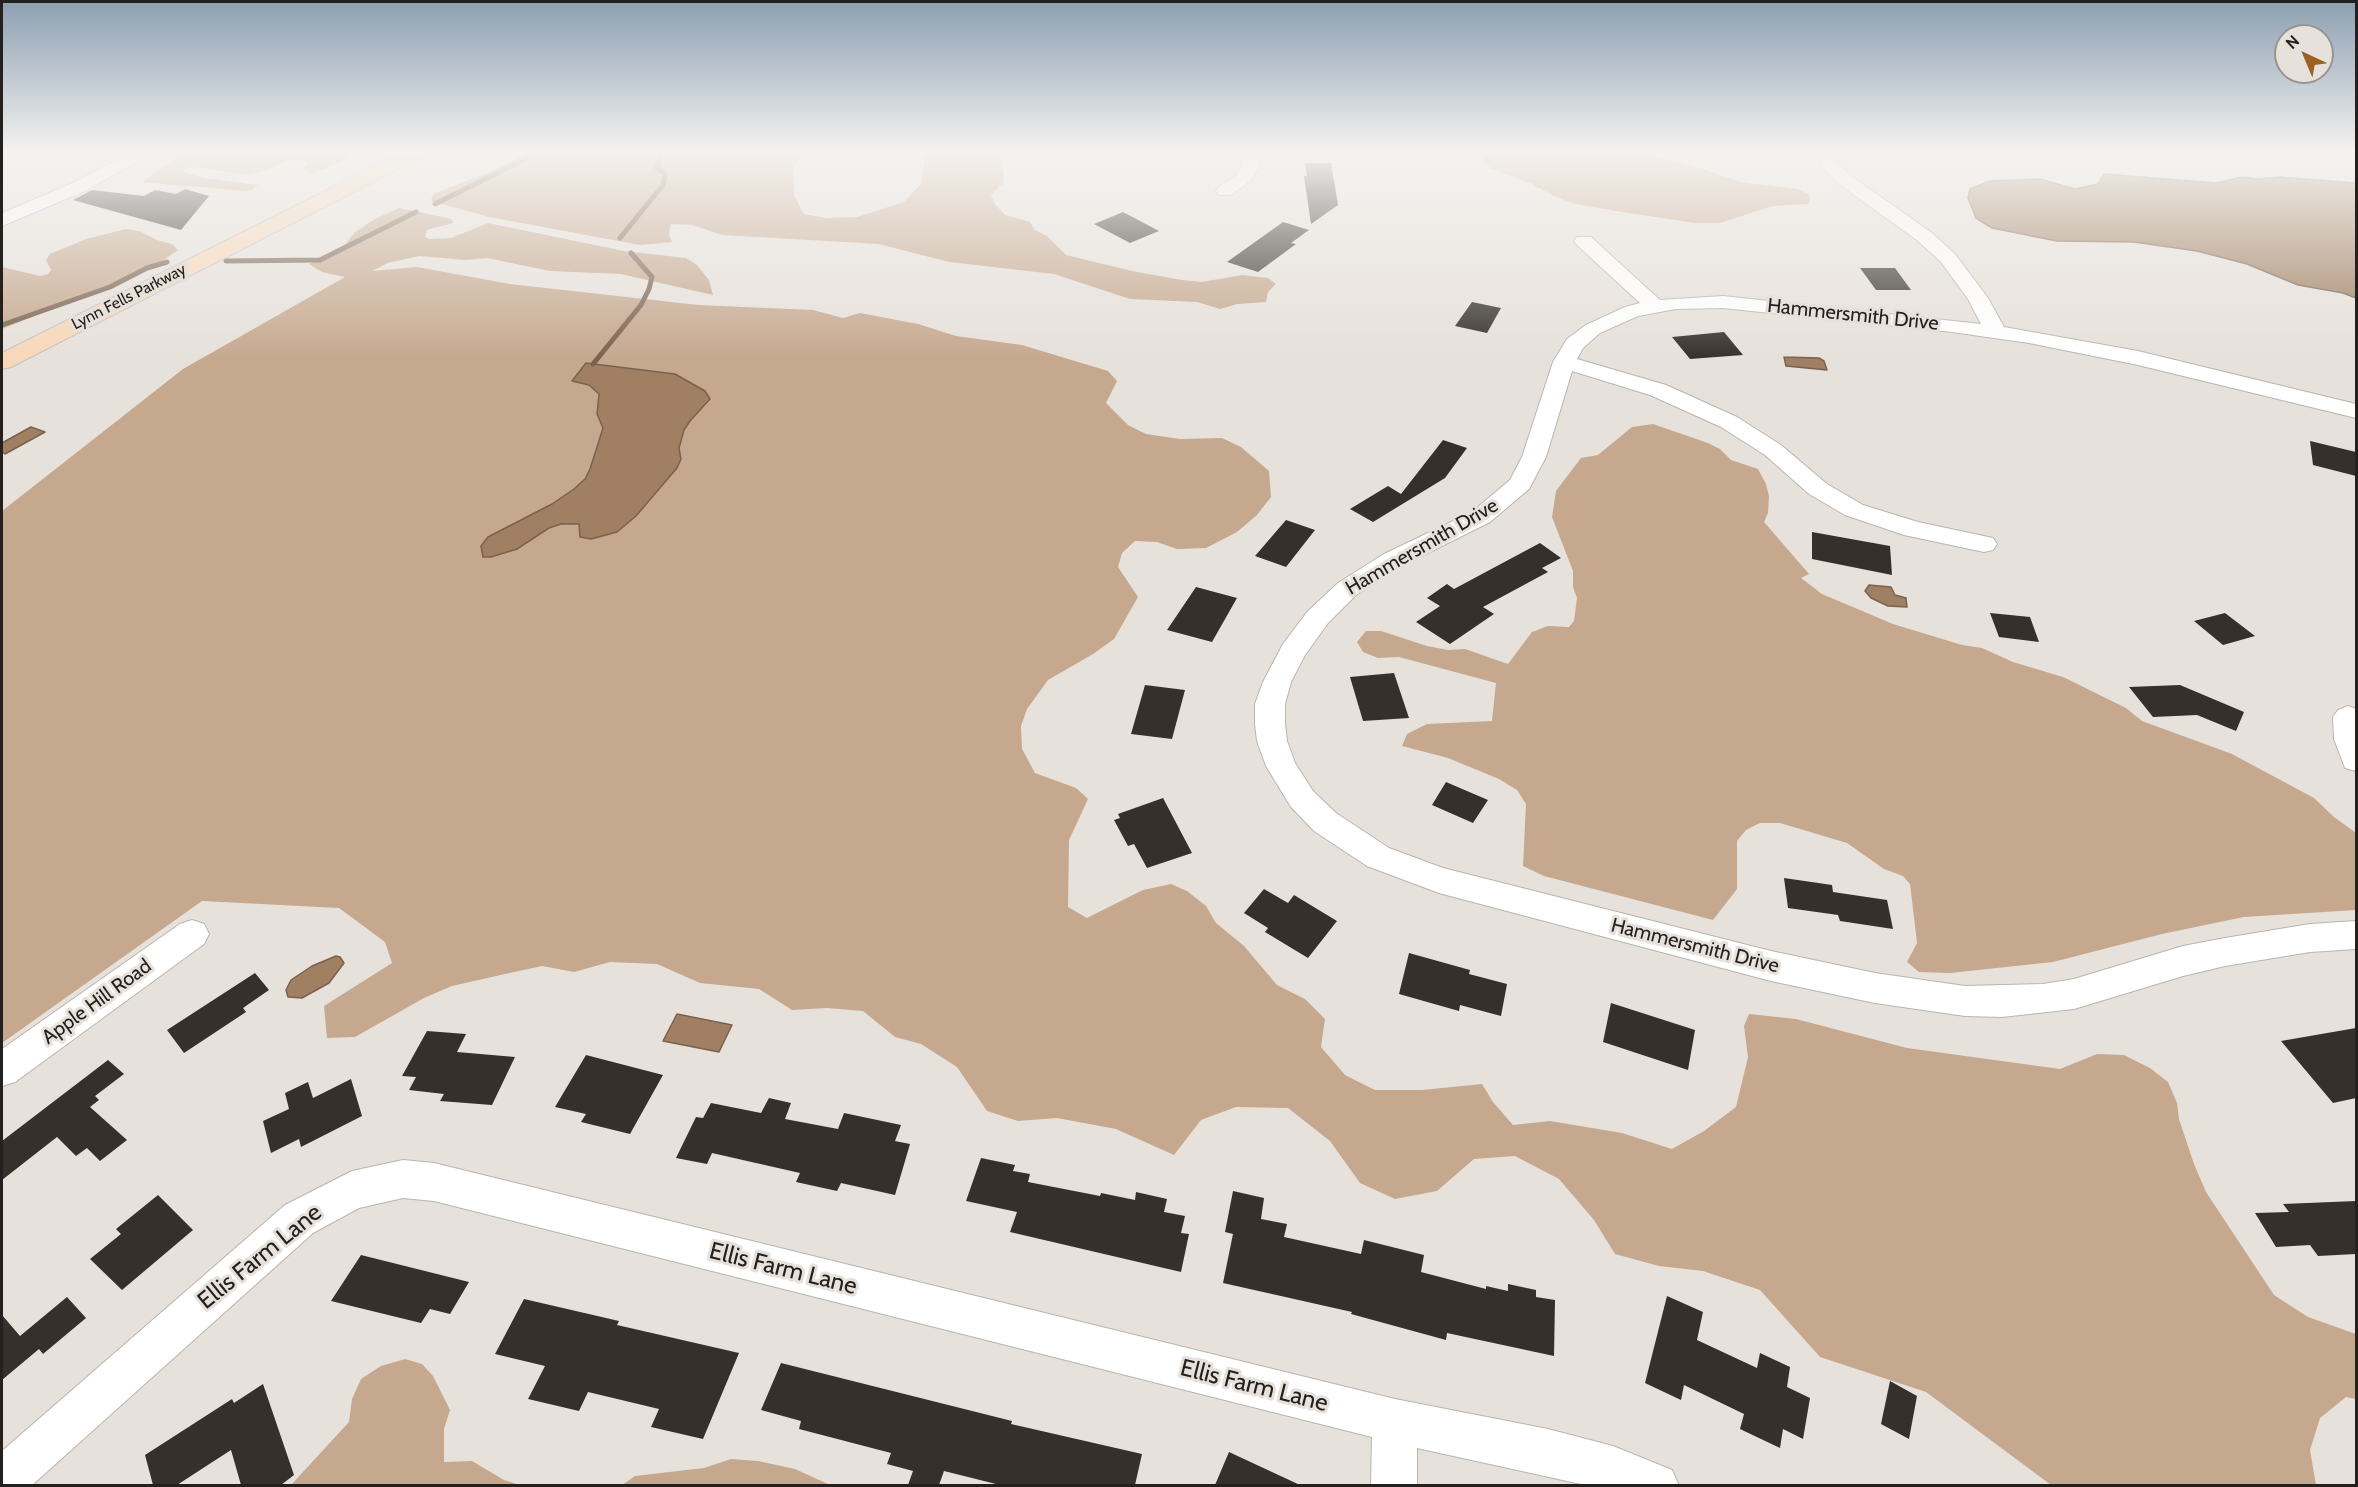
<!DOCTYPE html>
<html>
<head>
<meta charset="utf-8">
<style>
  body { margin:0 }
  #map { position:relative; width:2358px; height:1487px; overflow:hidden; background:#e7e1db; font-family:Cabin,sans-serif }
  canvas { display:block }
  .frame { position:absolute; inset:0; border:3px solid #23201e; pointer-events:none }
  .north { position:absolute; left:2274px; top:24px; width:60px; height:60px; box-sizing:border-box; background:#e7e1db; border:2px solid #99948f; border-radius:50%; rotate:316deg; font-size:16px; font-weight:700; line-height:24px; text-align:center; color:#23201e }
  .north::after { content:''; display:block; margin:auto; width:21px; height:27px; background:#9c6022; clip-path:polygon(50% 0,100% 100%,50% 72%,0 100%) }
</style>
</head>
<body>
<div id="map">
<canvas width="2358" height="1487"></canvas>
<div class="frame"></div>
<div class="north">N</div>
</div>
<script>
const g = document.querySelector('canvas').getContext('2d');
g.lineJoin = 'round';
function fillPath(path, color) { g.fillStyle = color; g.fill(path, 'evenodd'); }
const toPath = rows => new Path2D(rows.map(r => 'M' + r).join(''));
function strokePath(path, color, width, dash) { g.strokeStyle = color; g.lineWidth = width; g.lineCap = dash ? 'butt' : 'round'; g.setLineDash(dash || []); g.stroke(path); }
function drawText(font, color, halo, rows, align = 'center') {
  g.font = font + ' Cabin,sans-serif'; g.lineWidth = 6; g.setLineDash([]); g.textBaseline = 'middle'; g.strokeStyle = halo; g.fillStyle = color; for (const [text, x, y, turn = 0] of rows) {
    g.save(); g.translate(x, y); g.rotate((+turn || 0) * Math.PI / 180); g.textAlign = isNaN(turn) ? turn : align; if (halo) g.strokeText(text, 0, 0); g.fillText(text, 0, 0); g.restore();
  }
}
fillPath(toPath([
  [185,152,334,152,351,156,315,173,306,171,304,168,308,164,303,159,286,161,269,170,245,175,196,167,188,167,182,171,204,178,258,185,252,190,243,191,142,182],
  [528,152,802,152,793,171,794,196,804,214,826,218,857,217,904,202,921,184,926,152,999,152,997,155,1003,161,1000,165,1004,171,1003,183,991,195,995,204,1005,215,1030,222,1035,230,1047,236,1066,255,1132,271,1182,280,1202,282,1242,275,1268,278,1276,284,1268,292,1266,302,1237,304,1220,309,1197,302,1130,299,1054,274,949,262,879,244,722,235,692,225,671,224,669,235,672,242,640,245,489,217,431,201,433,194,487,173],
  [1504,152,1635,152,1700,168,1740,182,1798,189,1809,194,1810,199,1808,204,1773,206,1720,223,1695,223,1622,212,1575,204,1552,195,1530,183,1492,169,1482,159,1484,156],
  [399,208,452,219,453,223,427,230,425,237,430,239,451,238,488,223,624,251,686,258,697,265,709,280,713,295,621,274,550,271,487,258,466,260,419,256,388,263,372,271,417,267,510,284,698,305,813,310,843,318,860,313,918,324,956,336,1022,345,1108,371,1117,381,1106,403,1128,425,1146,434,1180,439,1222,438,1241,447,1269,471,1271,497,1257,515,1237,532,1206,548,1177,549,1157,542,1135,541,1122,553,1118,567,1138,597,1114,639,1093,654,1048,680,1027,709,1021,726,1022,749,1035,773,1076,788,1088,799,1069,840,1068,907,1087,918,1143,890,1171,884,1187,891,1206,906,1216,923,1244,946,1277,985,1305,999,1325,1019,1321,1047,1345,1075,1375,1090,1422,1090,1482,1084,1493,1102,1513,1125,1550,1121,1622,1133,1672,1149,1704,1131,1736,1107,1748,1057,1744,1026,1749,1014,1796,1019,1907,1048,2060,1069,2097,1054,2124,1055,2150,1068,2168,1082,2177,1103,2179,1119,2194,1164,2206,1192,2274,1295,2308,1317,2356,1334,2356,1399,2346,1397,2320,1418,2310,1450,2316,1485,2051,1485,1926,1392,1820,1357,1760,1290,1703,1271,1659,1266,1615,1254,1594,1220,1559,1179,1515,1156,1474,1159,1437,1191,1395,1199,1360,1183,1330,1141,1288,1108,1236,1107,1201,1120,1174,1155,1116,1129,1057,1118,1018,1121,987,1111,957,1067,921,1044,895,1037,863,1011,827,1008,792,1010,759,989,700,983,657,964,610,962,574,972,542,966,505,974,452,986,424,998,355,1037,327,1038,324,1006,392,963,385,942,339,908,202,901,2,1043,2,511,183,369,345,277,322,272,309,264,346,244,354,233,375,219],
  [126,229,139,231,157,240,172,244,178,250,152,268,2,329,2,267,40,276,48,274,51,270,46,260,50,254,86,239],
  [1653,424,1708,443,1720,449,1731,460,1758,469,1766,484,1769,496,1768,513,1764,522,1809,574,1801,578,1822,594,1893,624,1962,645,1982,648,2013,662,2063,677,2126,708,2142,721,2232,754,2314,798,2334,817,2356,833,2356,910,2244,917,2162,934,2053,962,1950,973,1919,972,1907,962,1917,943,1910,884,1903,876,1884,869,1847,843,1780,823,1760,823,1746,830,1737,841,1737,889,1713,920,1544,876,1523,866,1526,804,1517,790,1499,779,1448,758,1402,746,1407,734,1427,724,1492,721,1496,683,1399,657,1378,658,1363,652,1357,642,1366,631,1381,631,1427,646,1448,650,1465,649,1508,664,1532,632,1548,626,1569,627,1574,621,1577,598,1573,587,1573,571,1552,517,1556,491,1581,458,1598,455,1632,427],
  [405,1359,422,1364,433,1376,450,1410,444,1429,444,1462,472,1461,504,1480,520,1485,291,1485,349,1422,352,1399,361,1379,381,1366],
  [731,1459,758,1461,795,1469,830,1485,622,1485,635,1476,704,1468]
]), '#c6a88f');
const water = toPath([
  [2104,174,2216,183,2243,177,2256,179,2279,177,2356,183,2356,298,2343,293,2298,285,2247,264,2197,251,2134,242,2057,241,1992,228,1976,218,1968,198,1970,189,1990,181,2040,179,2075,189,2098,184,2104,174],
  [1784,357,1819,358,1824,361,1827,370,1786,366,1784,357],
  [586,363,675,374,705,391,710,399,690,421,684,430,679,448,681,459,677,468,636,516,617,532,591,539,580,537,579,524,561,524,549,528,517,549,491,557,483,557,481,546,488,537,552,504,574,489,585,479,590,469,603,428,597,414,599,394,589,385,572,381,586,363],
  [31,427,45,432,5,454,2,452,2,443,31,427],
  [1869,585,1891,587,1895,595,1906,598,1907,607,1888,606,1871,598,1865,591,1869,585],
  [336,956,340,957,344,963,329,983,302,998,288,997,286,990,291,980,312,966,336,956],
  [677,1014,732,1025,719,1052,663,1041,677,1014]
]);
fillPath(water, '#a07f62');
strokePath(water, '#7a624e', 1.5);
strokePath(toPath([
  [435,204,539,152],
  [620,238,663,185,665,174,657,168,659,158,664,152],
  [226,261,320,260,416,212],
  [2,325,110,287,147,268,167,262],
  [593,364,641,305,649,289,652,277,631,253]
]), '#7a624e', 5);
fillPath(toPath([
  [1305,163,1331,163,1338,205,1311,224,1304,176,1307,176],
  [185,189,209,196,181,230,73,200,92,190,144,196,155,190,176,194],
  [1123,212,1159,231,1130,243,1094,224],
  [1283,222,1309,230,1291,243,1296,244,1258,272,1227,262],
  [1860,268,1895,268,1911,290,1876,290],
  [1472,302,1501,308,1487,333,1455,326],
  [1724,332,1743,355,1690,359,1672,337],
  [1443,440,1467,448,1445,478,1373,522,1350,509,1388,486,1401,494],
  [2310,441,2356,452,2356,476,2313,465],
  [1286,520,1315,530,1286,567,1255,556],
  [1812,532,1890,546,1892,575,1812,559],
  [1540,543,1561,558,1542,568,1548,572,1483,607,1494,614,1450,644,1416,622,1440,606,1427,598,1447,584,1454,589],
  [1196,587,1237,598,1212,642,1167,630],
  [1990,613,2030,617,2039,642,1999,637],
  [2225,613,2255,636,2223,645,2194,621],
  [1394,673,1409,718,1363,721,1350,677],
  [1145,685,1185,690,1172,739,1131,734],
  [2180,685,2244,712,2236,731,2197,715,2153,717,2129,687],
  [1446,782,1488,800,1473,823,1432,805],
  [1163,798,1192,853,1147,868,1134,844,1128,846,1114,820,1120,818,1118,814],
  [1784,878,1832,885,1833,892,1887,900,1893,929,1840,921,1838,915,1788,908],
  [1264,889,1288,903,1294,895,1337,921,1308,958,1265,932,1268,928,1244,913],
  [1409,953,1470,970,1469,974,1507,984,1501,1016,1460,1005,1459,1011,1399,994],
  [255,973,269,990,243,1008,246,1012,184,1053,167,1030],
  [1611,1003,1695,1030,1688,1070,1603,1042],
  [2356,1028,2356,1098,2333,1103,2281,1041],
  [427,1031,466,1034,457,1052,515,1057,492,1105,440,1101,444,1094,409,1090,416,1077,402,1076],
  [586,1055,663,1075,630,1134,581,1122,586,1114,555,1107],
  [108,1060,124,1074,95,1096,99,1100,90,1107,127,1140,100,1161,87,1148,76,1156,57,1137,2,1180,2,1141],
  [351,1079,362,1116,301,1147,299,1139,271,1153,263,1121,289,1109,285,1093,308,1082,313,1098],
  [769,1098,791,1103,785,1119,838,1129,844,1113,901,1125,895,1141,910,1144,895,1195,841,1183,837,1191,796,1182,800,1173,712,1153,707,1164,676,1158,696,1117,703,1118,711,1103,761,1113],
  [981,1158,1015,1165,1013,1171,1030,1174,1028,1182,1100,1196,1101,1193,1135,1200,1136,1192,1167,1199,1164,1212,1185,1216,1181,1233,1189,1234,1181,1272,1010,1232,1017,1212,966,1201],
  [1233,1191,1264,1198,1261,1219,1287,1224,1284,1237,1361,1254,1364,1240,1424,1255,1421,1272,1486,1289,1486,1286,1508,1291,1508,1284,1536,1290,1536,1297,1555,1300,1554,1356,1447,1333,1446,1340,1351,1314,1352,1312,1223,1283,1233,1234,1225,1232],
  [158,1195,193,1230,122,1290,90,1259,121,1234,116,1229],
  [2356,1201,2356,1254,2318,1256,2310,1245,2276,1247,2255,1213,2289,1212,2283,1204],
  [361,1255,469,1282,450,1314,430,1309,421,1323,331,1301],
  [1667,1296,1703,1312,1697,1340,1757,1368,1760,1353,1790,1367,1787,1387,1810,1398,1803,1439,1783,1429,1780,1448,1740,1429,1744,1414,1684,1385,1681,1400,1645,1383],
  [67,1297,86,1318,43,1354,39,1349,2,1380,2,1315,20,1336],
  [524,1299,619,1321,617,1325,739,1353,703,1439,651,1427,659,1409,588,1392,579,1411,528,1399,545,1366,495,1354],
  [781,1363,1012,1421,1011,1424,1142,1454,1135,1485,1000,1485,944,1471,939,1485,908,1485,913,1471,887,1464,891,1453,799,1429,801,1421,761,1410],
  [1890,1381,1917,1396,1909,1439,1881,1424],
  [263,1384,294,1475,281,1485,241,1485,231,1450,177,1485,153,1485,145,1455,232,1399,234,1403],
  [1229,1452,1300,1485,1215,1485]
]), '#35302b');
const minor = toPath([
  [132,152,154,152,85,191,2,226,2,213,73,183,132,152],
  [1245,152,1263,152,1259,167,1251,180,1231,195,1219,195,1216,191,1219,187,1235,176,1241,167,1245,152],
  [1814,152,1832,152,1837,162,1851,176,1932,233,1955,254,1988,298,2004,327,2138,351,2356,404,2356,418,2138,365,2029,343,1952,332,1723,308,1676,309,1638,316,1600,333,1583,348,1577,359,1666,385,1737,417,1781,445,1827,484,1863,505,1918,522,1993,538,1997,544,1993,550,1984,552,1904,535,1845,515,1809,494,1765,455,1721,427,1650,395,1572,371,1546,457,1529,489,1490,522,1402,566,1356,595,1328,623,1305,655,1291,682,1285,704,1285,724,1287,741,1295,763,1313,791,1336,813,1389,848,1443,868,1771,951,1875,973,1965,986,2043,984,2074,979,2183,946,2225,938,2310,924,2356,921,2356,949,2310,952,2225,966,2183,976,2074,1009,2002,1017,1965,1016,1875,1003,1771,981,1439,893,1367,866,1314,831,1291,807,1266,766,1257,741,1255,724,1255,704,1263,682,1283,644,1308,611,1338,583,1384,554,1472,512,1510,480,1522,457,1553,362,1567,339,1586,325,1625,307,1640,303,1577,245,1574,241,1577,237,1591,237,1660,300,1723,296,1981,324,1968,299,1941,262,1918,241,1839,184,1824,169,1814,152],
  [2348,706,2356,709,2356,771,2345,768,2334,739,2333,717,2338,710,2348,706],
  [192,920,204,924,209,934,204,944,15,1082,2,1086,2,1049,180,924,192,920],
  [403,1160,434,1163,1395,1399,1548,1429,1613,1446,1672,1470,1679,1486,1590,1486,1417,1448,1417,1486,1371,1486,1372,1437,434,1201,403,1198,359,1208,313,1233,31,1486,2,1486,2,1451,285,1205,352,1171,403,1160]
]);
const major = toPath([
  [403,152,427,152,424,156,11,367,2,369,2,353,403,152]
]);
strokePath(minor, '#bbb4af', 2);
strokePath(major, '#c1c1c0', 2);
fillPath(minor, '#fff');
fillPath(major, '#f8d7b9');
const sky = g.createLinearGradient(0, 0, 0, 360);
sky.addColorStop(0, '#8b9fb2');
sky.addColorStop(0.42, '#f4f2ef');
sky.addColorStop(1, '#f4f2ef00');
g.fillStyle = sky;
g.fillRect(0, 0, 2358, 360);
drawText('16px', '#23201e', '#e7e1db', [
  ["Lynn Fells Parkway",129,297,-27]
]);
drawText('20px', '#23201e', '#e7e1db', [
  ["Hammersmith Drive",1853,315,6],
  ["Hammersmith Drive",1422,547,-30],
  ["Hammersmith Drive",1695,946,14],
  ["Apple Hill Road",97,1002,-36]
]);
drawText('24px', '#23201e', '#e7e1db', [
  ["Ellis Farm Lane",260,1257,-39],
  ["Ellis Farm Lane",783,1269,14],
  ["Ellis Farm Lane",1254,1386,14]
]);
</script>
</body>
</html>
